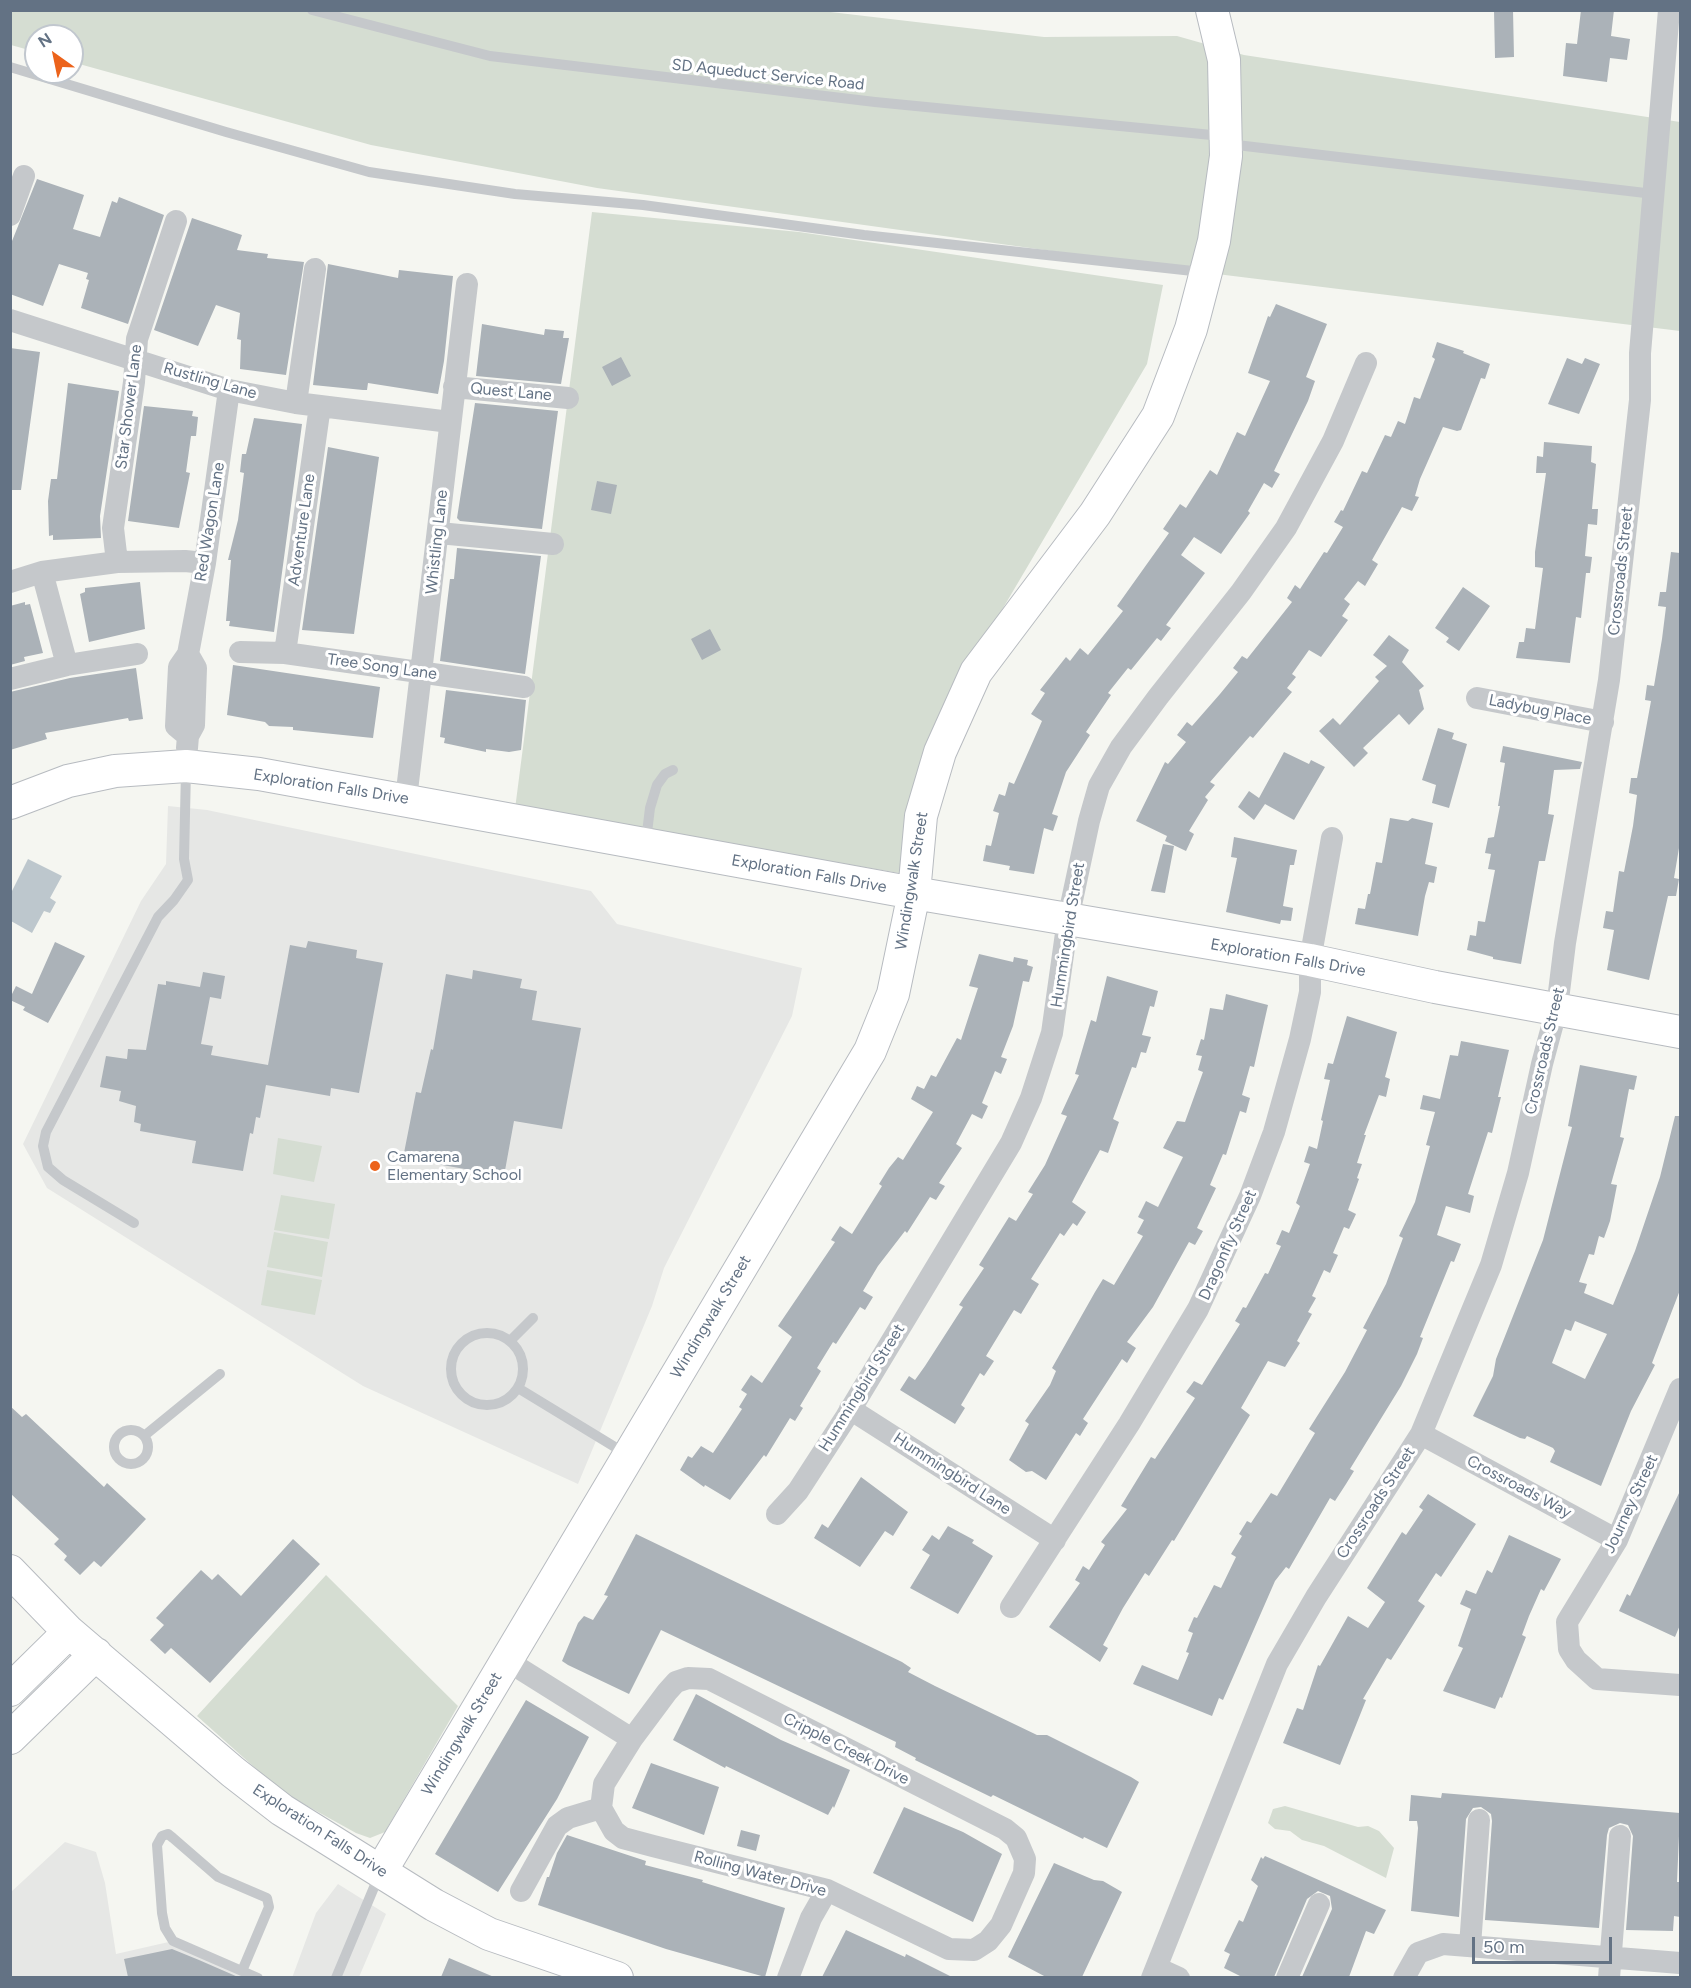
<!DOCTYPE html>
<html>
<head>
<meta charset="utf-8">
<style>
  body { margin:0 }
  #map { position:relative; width:1691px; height:1988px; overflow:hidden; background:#f5f6f1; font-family:Figtree,sans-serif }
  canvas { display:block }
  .frame { position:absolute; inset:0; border:12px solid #637284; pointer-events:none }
  .north { position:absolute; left:24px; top:24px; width:60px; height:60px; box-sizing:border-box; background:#fff; border:2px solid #c1c7ce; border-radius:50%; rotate:327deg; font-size:16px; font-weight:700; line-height:24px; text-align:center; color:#637284 }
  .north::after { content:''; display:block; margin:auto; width:21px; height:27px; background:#ec631b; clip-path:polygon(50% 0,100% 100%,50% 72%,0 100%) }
  .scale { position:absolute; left:1472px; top:1937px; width:140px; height:27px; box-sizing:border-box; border:3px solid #637284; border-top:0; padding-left:8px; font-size:18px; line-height:21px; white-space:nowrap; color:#637284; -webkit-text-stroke:4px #fff; paint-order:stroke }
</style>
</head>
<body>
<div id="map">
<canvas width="1691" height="1988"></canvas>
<div class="frame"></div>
<div class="north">N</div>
<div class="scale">50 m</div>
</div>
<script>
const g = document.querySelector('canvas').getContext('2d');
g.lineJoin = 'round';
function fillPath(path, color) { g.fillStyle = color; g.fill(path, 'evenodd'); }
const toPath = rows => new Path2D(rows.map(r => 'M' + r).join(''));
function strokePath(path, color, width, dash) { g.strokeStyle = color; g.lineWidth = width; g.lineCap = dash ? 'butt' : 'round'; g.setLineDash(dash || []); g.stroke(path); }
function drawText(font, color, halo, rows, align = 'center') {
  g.font = font + ' Figtree,sans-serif'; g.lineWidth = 6; g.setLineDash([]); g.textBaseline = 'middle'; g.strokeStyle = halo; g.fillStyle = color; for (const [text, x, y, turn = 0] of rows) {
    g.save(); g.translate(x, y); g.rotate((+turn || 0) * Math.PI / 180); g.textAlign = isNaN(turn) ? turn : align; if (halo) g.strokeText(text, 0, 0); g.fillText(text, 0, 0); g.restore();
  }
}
fillPath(toPath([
  [168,806,207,810,591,891,617,924,802,968,792,1016,664,1268,652,1306,578,1484,363,1386,47,1188,23,1144,141,901,166,864],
  [65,1842,96,1852,105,1883,116,1954,173,1941,262,1978,11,1978,11,1892],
  [338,1884,386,1914,359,1977,292,1978,316,1913]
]), '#e6e7e5');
fillPath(toPath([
  [10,11,822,11,1044,37,1177,36,1244,55,1680,122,1680,331,1225,275,597,188,371,145,72,62,72,36,36,36,36,52,11,45],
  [592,212,799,232,1163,285,1147,364,960,681,905,874,515,809],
  [278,1138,322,1146,314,1182,273,1174],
  [281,1195,335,1204,329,1239,274,1230],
  [274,1232,328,1242,322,1277,267,1267],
  [267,1270,322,1280,315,1315,261,1305],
  [326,1575,458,1706,385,1832,370,1838,356,1833,282,1792,197,1716],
  [1285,1806,1358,1827,1368,1826,1379,1831,1394,1848,1386,1878,1324,1846,1302,1840,1290,1831,1275,1829,1268,1823,1273,1809]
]), '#d5ddd2');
fillPath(toPath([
  [28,859,62,876,50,898,56,902,50,913,44,911,32,933,11,921,11,893]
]), '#bdc7cd');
fillPath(toPath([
  [1494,10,1513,10,1514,57,1495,58],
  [1581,10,1614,10,1611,36,1630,39,1627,60,1610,58,1607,82,1563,76,1566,43,1577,44],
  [37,179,84,195,73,229,100,237,112,201,117,203,119,197,164,215,128,324,81,308,89,280,86,279,88,273,59,264,43,306,10,294,10,246],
  [192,218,242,235,237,250,268,254,267,258,304,262,286,375,240,369,241,340,237,339,240,313,216,305,198,346,154,330],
  [328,264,398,278,399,270,453,276,444,361,438,394,368,383,367,390,363,390,313,385],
  [1276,304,1327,324,1306,377,1315,381,1308,401,1274,471,1280,474,1272,488,1264,483,1248,511,1250,513,1221,554,1194,537,1181,555,1205,573,1166,625,1171,628,1161,641,1157,638,1131,670,1128,668,1108,693,1111,695,1086,732,1090,735,1066,772,1052,814,1058,816,1053,831,1044,828,1034,874,1009,870,1010,866,983,861,986,845,991,846,999,813,993,811,999,794,1005,796,1009,782,1014,784,1042,721,1031,714,1045,693,1040,690,1066,657,1070,661,1080,648,1088,655,1123,611,1117,606,1169,533,1163,529,1180,504,1186,508,1210,470,1217,475,1237,432,1245,436,1270,381,1248,373,1268,316,1270,317],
  [482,324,544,335,545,329,564,331,563,338,569,338,561,384,476,376],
  [1437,342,1464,351,1463,353,1490,364,1485,379,1481,378,1461,430,1457,431,1443,427,1420,479,1415,496,1419,497,1412,511,1402,507,1372,560,1378,564,1365,586,1358,581,1344,599,1350,604,1342,616,1348,620,1321,657,1309,650,1292,674,1296,677,1287,688,1292,692,1253,738,1250,736,1210,782,1215,785,1205,797,1208,800,1189,831,1194,834,1186,851,1165,841,1167,836,1136,821,1165,762,1168,764,1186,742,1177,735,1187,722,1192,726,1220,694,1238,672,1233,668,1242,656,1247,659,1292,602,1287,598,1295,585,1300,589,1324,552,1327,553,1343,527,1334,522,1341,510,1343,511,1362,471,1367,473,1385,435,1391,437,1398,421,1405,424,1414,397,1420,399,1435,359,1432,357],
  [10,348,40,352,21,490,10,490],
  [621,357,631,376,612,386,602,367],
  [1567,358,1582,364,1585,358,1600,364,1579,414,1548,404],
  [68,383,119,391,100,516,101,538,53,540,53,535,49,536,48,501,51,479,57,479],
  [475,403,558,411,542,529,460,521,457,518],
  [144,406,193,411,192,416,198,417,196,436,191,436,186,472,190,473,179,528,128,521],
  [254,418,302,424,274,632,229,626,230,621,226,621,231,560,228,560,238,520,244,473,240,472,242,454,246,454],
  [1544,442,1592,446,1591,462,1596,464,1592,509,1598,509,1597,525,1588,524,1585,556,1592,557,1590,573,1586,573,1581,618,1576,617,1570,663,1516,658,1519,642,1524,642,1526,628,1535,629,1543,568,1535,567,1535,552,1546,473,1536,473,1537,456,1543,457],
  [328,447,379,457,354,634,302,630],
  [597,481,617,485,611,514,591,510],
  [457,548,541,556,525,674,440,661,450,579,454,579],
  [1671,552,1680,553,1680,842,1674,878,1679,879,1676,896,1668,896,1649,980,1607,970,1614,930,1603,928,1606,911,1613,912,1619,871,1624,872,1633,826,1637,795,1629,793,1631,778,1637,778,1651,701,1645,700,1647,685,1654,686,1662,639,1666,607,1658,606,1660,592,1666,592],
  [140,582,145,629,89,642,80,594,85,592,85,588],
  [1463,587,1490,606,1459,651,1446,642,1449,638,1435,628],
  [25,602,25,605,30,604,43,653,24,657,25,661,10,665,10,606],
  [710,629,721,650,702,660,691,639],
  [1389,635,1409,650,1402,662,1424,686,1419,690,1424,709,1409,725,1399,714,1363,748,1368,753,1354,767,1319,731,1333,718,1340,725,1379,681,1375,677,1387,666,1373,655],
  [233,665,380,687,373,738,293,730,293,727,269,726,265,722,227,715],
  [136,668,143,719,129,721,128,718,45,733,47,739,10,750,10,692,70,678],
  [446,690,526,700,521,750,509,752,486,749,486,752,444,743,445,738,440,737],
  [1438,728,1454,733,1452,739,1467,744,1449,808,1432,803,1436,785,1422,780],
  [1503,746,1582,762,1580,769,1554,770,1548,814,1554,815,1545,861,1539,861,1521,964,1493,959,1493,957,1467,950,1470,935,1476,936,1478,921,1485,922,1495,870,1488,869,1491,854,1485,853,1488,838,1494,837,1500,806,1498,806,1505,763,1500,762],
  [1284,752,1309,764,1311,760,1325,767,1294,820,1265,804,1254,820,1238,807,1249,791,1259,798],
  [1390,818,1408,821,1412,818,1433,823,1425,864,1437,867,1434,883,1429,882,1425,896,1418,936,1355,924,1358,908,1365,909,1368,894,1370,894,1376,862,1382,863],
  [1234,837,1297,850,1294,865,1290,865,1283,906,1293,908,1291,921,1281,920,1280,924,1226,912,1237,858,1231,857],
  [1163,844,1174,846,1165,893,1151,891],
  [308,941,357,950,356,958,383,963,359,1093,331,1088,330,1096,266,1085,260,1118,256,1117,253,1134,250,1133,243,1171,192,1163,196,1141,140,1131,141,1124,134,1122,136,1106,119,1101,121,1091,100,1087,106,1056,127,1059,128,1049,146,1050,158,984,166,985,166,981,200,987,203,972,225,976,221,999,210,997,201,1044,213,1046,211,1055,268,1065,290,945,306,948],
  [55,942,85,956,48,1023,23,1010,25,1007,10,1000,10,998,16,986,32,994],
  [979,954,1013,962,1014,957,1028,960,1027,965,1033,967,1029,982,1023,981,1013,1026,1001,1057,1007,1059,1001,1074,995,1071,982,1103,988,1106,982,1119,972,1114,956,1144,962,1148,939,1183,945,1186,936,1200,930,1197,907,1233,905,1231,878,1266,863,1291,873,1297,865,1310,860,1307,836,1344,833,1342,817,1368,821,1371,800,1406,803,1408,795,1421,790,1418,766,1457,764,1455,730,1500,705,1485,704,1487,680,1470,688,1456,692,1458,701,1446,713,1453,727,1432,742,1409,739,1407,747,1394,741,1390,751,1375,762,1383,792,1337,778,1326,835,1242,831,1240,840,1226,852,1234,882,1186,879,1184,889,1168,898,1157,903,1160,933,1112,911,1099,917,1086,924,1089,931,1075,936,1077,957,1038,961,1040,978,988,969,986],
  [473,970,522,979,520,988,537,991,532,1020,581,1028,562,1129,514,1121,504,1176,403,1158,416,1092,421,1093,431,1049,433,1050,446,974,472,979],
  [1107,976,1158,991,1154,1007,1150,1006,1142,1035,1151,1037,1146,1053,1141,1052,1136,1068,1132,1067,1113,1119,1119,1122,1108,1153,1100,1150,1072,1202,1086,1212,1077,1226,1073,1223,1064,1236,1060,1233,1031,1279,1039,1284,1021,1314,1014,1310,986,1356,994,1361,984,1376,980,1373,961,1405,965,1408,955,1424,900,1390,909,1376,915,1380,925,1366,963,1307,959,1305,984,1268,979,1265,1009,1217,1016,1221,1033,1194,1028,1192,1045,1165,1067,1116,1061,1114,1079,1075,1075,1074,1091,1020,1096,1022],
  [1226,994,1268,1005,1254,1067,1250,1066,1242,1095,1250,1098,1246,1113,1240,1111,1226,1155,1223,1154,1210,1185,1216,1188,1197,1228,1203,1231,1195,1245,1189,1242,1153,1307,1127,1342,1136,1348,1127,1363,1122,1359,1083,1419,1088,1423,1080,1436,1076,1433,1046,1480,1032,1471,1026,1472,1009,1460,1029,1424,1025,1421,1050,1385,1056,1371,1052,1368,1095,1292,1103,1279,1114,1285,1143,1236,1137,1233,1144,1220,1138,1217,1146,1201,1158,1207,1183,1157,1163,1148,1177,1121,1185,1122,1203,1072,1198,1070,1202,1056,1196,1055,1201,1039,1204,1040,1210,1008,1223,1010],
  [1347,1016,1397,1032,1385,1077,1390,1079,1386,1097,1379,1095,1364,1135,1366,1135,1357,1163,1362,1164,1357,1178,1359,1179,1348,1210,1356,1214,1349,1229,1344,1227,1333,1253,1338,1255,1330,1273,1324,1270,1312,1296,1316,1298,1308,1312,1312,1314,1297,1341,1300,1343,1285,1367,1268,1361,1241,1408,1250,1415,1174,1541,1172,1540,1149,1576,1145,1573,1123,1608,1103,1645,1108,1648,1100,1662,1049,1627,1080,1583,1075,1580,1083,1566,1089,1570,1105,1545,1101,1542,1127,1509,1121,1506,1151,1457,1155,1459,1195,1398,1186,1392,1194,1381,1202,1385,1240,1324,1235,1321,1243,1307,1246,1308,1265,1273,1268,1274,1281,1246,1276,1244,1282,1230,1289,1233,1300,1206,1296,1203,1310,1164,1304,1162,1309,1146,1317,1149,1323,1121,1321,1120,1330,1080,1324,1079,1328,1063,1333,1064],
  [1461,1041,1509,1050,1498,1097,1501,1097,1492,1133,1488,1132,1468,1194,1474,1196,1470,1213,1446,1206,1437,1235,1461,1244,1454,1262,1451,1261,1420,1337,1423,1338,1417,1354,1401,1386,1350,1469,1354,1471,1346,1484,1335,1501,1330,1498,1289,1569,1286,1567,1275,1581,1223,1700,1219,1698,1212,1716,1133,1684,1142,1665,1178,1680,1189,1653,1186,1652,1193,1633,1188,1631,1194,1617,1197,1618,1214,1585,1221,1588,1236,1557,1231,1554,1242,1536,1239,1534,1247,1521,1251,1523,1271,1493,1277,1496,1315,1433,1309,1429,1345,1372,1367,1330,1363,1328,1386,1284,1403,1238,1399,1236,1415,1202,1430,1146,1426,1145,1435,1112,1420,1109,1423,1095,1440,1099,1450,1055,1458,1056],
  [1580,1065,1637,1076,1634,1090,1629,1089,1620,1137,1624,1138,1611,1184,1617,1185,1610,1221,1604,1238,1599,1236,1594,1255,1589,1254,1579,1282,1587,1284,1584,1293,1613,1305,1635,1251,1660,1177,1675,1116,1680,1116,1680,1290,1652,1363,1655,1365,1631,1411,1601,1486,1550,1462,1555,1451,1553,1448,1527,1436,1525,1439,1520,1438,1473,1416,1493,1376,1496,1359,1543,1240,1572,1127,1568,1126],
  [1575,1321,1607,1334,1585,1379,1552,1363,1565,1329,1571,1331],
  [10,1406,22,1417,26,1414,104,1487,107,1483,146,1519,101,1567,94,1561,80,1575,64,1560,67,1556,54,1544,59,1539,10,1493],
  [861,1477,908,1512,893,1536,885,1531,860,1567,814,1538,822,1524,828,1528],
  [1680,1491,1680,1625,1675,1637,1619,1611,1627,1594,1630,1596],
  [1428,1494,1476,1524,1441,1577,1436,1573,1418,1601,1425,1606,1391,1660,1387,1658,1363,1699,1366,1700,1340,1765,1283,1743,1297,1708,1303,1710,1318,1665,1320,1666,1348,1616,1368,1628,1385,1602,1367,1588,1402,1532,1406,1535,1423,1510,1419,1507],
  [948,1526,974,1540,972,1543,993,1556,958,1614,910,1588,930,1555,922,1550,932,1535,939,1540],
  [636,1534,902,1662,911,1668,908,1672,935,1686,1037,1735,1047,1735,1131,1777,1139,1782,1107,1848,1084,1837,1083,1839,993,1795,991,1797,915,1760,916,1758,895,1747,896,1742,661,1630,629,1694,568,1665,562,1661,578,1623,584,1616,593,1620,608,1596,604,1595],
  [1509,1535,1561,1559,1544,1591,1541,1589,1529,1616,1522,1635,1526,1637,1502,1698,1500,1697,1495,1709,1443,1691,1463,1648,1458,1646,1471,1609,1460,1604,1466,1590,1476,1594,1487,1570,1492,1573],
  [293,1539,320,1564,210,1683,171,1648,165,1654,150,1640,164,1625,156,1618,201,1570,212,1580,218,1574,241,1596],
  [696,1694,781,1740,850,1770,834,1808,833,1806,828,1815,726,1766,725,1768,673,1740],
  [526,1700,589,1737,557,1799,498,1892,435,1854],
  [651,1763,719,1787,704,1835,632,1808],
  [1442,1793,1680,1813,1677,1882,1680,1882,1680,1917,1674,1916,1673,1931,1626,1930,1633,1836,1628,1825,1620,1823,1609,1828,1607,1835,1599,1928,1485,1920,1492,1821,1491,1814,1481,1807,1473,1808,1466,1819,1459,1917,1411,1911,1418,1828,1417,1821,1409,1821,1411,1795,1441,1798],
  [904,1807,963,1832,1002,1854,973,1922,873,1873],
  [741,1830,760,1835,756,1851,737,1846],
  [567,1835,646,1861,645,1865,703,1880,702,1882,785,1908,765,1977,666,1949,538,1905,547,1877,549,1877,557,1853],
  [1265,1856,1386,1910,1374,1934,1366,1931,1349,1977,1302,1977,1332,1909,1330,1896,1318,1891,1307,1899,1274,1977,1242,1977,1224,1968,1230,1954,1224,1951,1239,1920,1243,1922,1258,1886,1251,1880,1261,1857,1263,1859],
  [1054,1863,1094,1880,1103,1881,1122,1892,1082,1977,1046,1977,1008,1957],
  [846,1930,905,1957,906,1954,952,1977,822,1977],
  [172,1949,199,1960,238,1977,128,1977,124,1959],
  [449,1958,494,1977,441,1977]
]), '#abb2b8');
const secondary = toPath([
  [10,803,68,781,115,771,186,766,259,774,914,893,1310,960,1435,987,1680,1032],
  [10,1571,69,1632,233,1772,282,1810,434,1905,489,1934,617,1978],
  [10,1690,69,1632],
  [10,1738,96,1654],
  [381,1871,870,1051,893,994,914,893,921,816,940,752,976,672,1095,514,1158,416,1191,329,1214,241,1226,156,1224,60,1212,10]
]);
strokePath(secondary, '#b7bbc0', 34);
strokePath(toPath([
  [312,10,490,56,875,102,1222,136],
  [10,67,226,132,369,172,515,194,643,205,864,235,1202,272],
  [1228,144,1654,194],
  [646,841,650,808,657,785,665,774,673,770],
  [134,1223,63,1180,48,1167,43,1146,46,1132,158,917,174,900,188,880,184,859,186,770],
  '451 1369a36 36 0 1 1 72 0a36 36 0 1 1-72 0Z',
  [510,1341,533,1318],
  [518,1388,628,1455],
  '114 1447a17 17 0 1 1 34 0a17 17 0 1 1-34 0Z',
  [144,1436,220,1374],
  [242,1971,269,1907,267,1898,218,1877,173,1838,168,1834,162,1836,157,1845,162,1913,165,1928,173,1941,258,1978],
  [336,1978,380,1873]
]), '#c5c8cb', 10);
strokePath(toPath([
  [10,215,24,176],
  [10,320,229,390,296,403,450,422],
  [454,387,568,398],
  [296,403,315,269],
  [439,533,553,544],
  [117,562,113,528,134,382,137,339,176,221],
  [42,572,67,665],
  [10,582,42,572,117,562,185,561,205,563],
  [240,652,285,653,524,687],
  [285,653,320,406],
  [10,679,67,665,137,654],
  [1477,698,1603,722],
  [188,736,176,726,179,667,188,654,205,563,229,390],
  [187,748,188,736,194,725,196,668,188,654],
  [406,799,467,284],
  [1680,1389,1617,1540,1567,1622,1569,1649,1576,1660,1597,1679,1680,1685],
  [850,1409,1055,1540],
  [1421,1434,1617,1540],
  [777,1514,798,1491,846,1417,1011,1143,1031,1098,1052,1033,1068,919,1089,821,1099,786,1121,747,1158,697,1241,592,1286,528,1333,441,1366,363],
  [1011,1607,1129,1424,1198,1309,1250,1196,1274,1132,1300,1039,1310,992,1310,960,1332,838],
  [506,1660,632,1739],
  [688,1678,709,1679,1005,1829,1016,1838,1025,1859,1024,1873,1001,1925,988,1941,974,1950,949,1949,827,1890,653,1846,623,1838,614,1831,601,1808,604,1784,632,1739,667,1692,676,1682,688,1678],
  [521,1891,557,1826,568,1818,601,1808],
  [1470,1946,1479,1820],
  [1157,1968,1179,1978],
  [788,1978,811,1918,827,1890],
  [1152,1978,1277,1664,1316,1597,1421,1434,1491,1265,1518,1173,1542,1064,1557,1008,1565,943,1609,680,1640,400,1640,353,1669,10],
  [1287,1978,1319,1904],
  [1404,1978,1418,1953,1443,1944,1680,1963],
  [1609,1978,1620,1836]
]), '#c5c8cb', 22);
strokePath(secondary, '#fff', 32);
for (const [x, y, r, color] of [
  [375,1166,6,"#ec631b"]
]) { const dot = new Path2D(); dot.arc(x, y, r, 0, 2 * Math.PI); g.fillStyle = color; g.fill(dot); strokePath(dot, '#fff', 2); }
drawText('16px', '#637284', '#fff', [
  ["SD Aqueduct Service Road",768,75,6],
  ["Rustling Lane",210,381,16],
  ["Quest Lane",511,392,5],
  ["Star Shower Lane",129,407,-83],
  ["Red Wagon Lane",210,522,-81],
  ["Adventure Lane",302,530,-82],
  ["Whistling Lane",437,542,-84],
  ["Crossroads Street",1621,571,-84],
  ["Tree Song Lane",382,667,8],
  ["Ladybug Place",1540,710,11],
  ["Exploration Falls Drive",331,787,9],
  ["Exploration Falls Drive",809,874,10],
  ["Windingwalk Street",912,881,-81],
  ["Hummingbird Street",1068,935,-81],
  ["Exploration Falls Drive",1288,958,10],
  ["Crossroads Street",1545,1051,-77],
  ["Dragonfly Street",1228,1245,-66],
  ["Windingwalk Street",711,1317,-59],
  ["Hummingbird Street",862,1388,-58],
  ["Hummingbird Lane",952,1474,33],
  ["Crossroads Way",1519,1487,28],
  ["Crossroads Street",1376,1503,-57],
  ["Journey Street",1631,1504,-65],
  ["Windingwalk Street",462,1734,-59],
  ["Cripple Creek Drive",846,1749,27],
  ["Exploration Falls Drive",320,1831,33],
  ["Rolling Water Drive",760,1874,15]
]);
drawText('16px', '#637284', '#fff', [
  ["Camarena",387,1157],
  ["Elementary School",387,1175]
], 'left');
</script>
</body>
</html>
